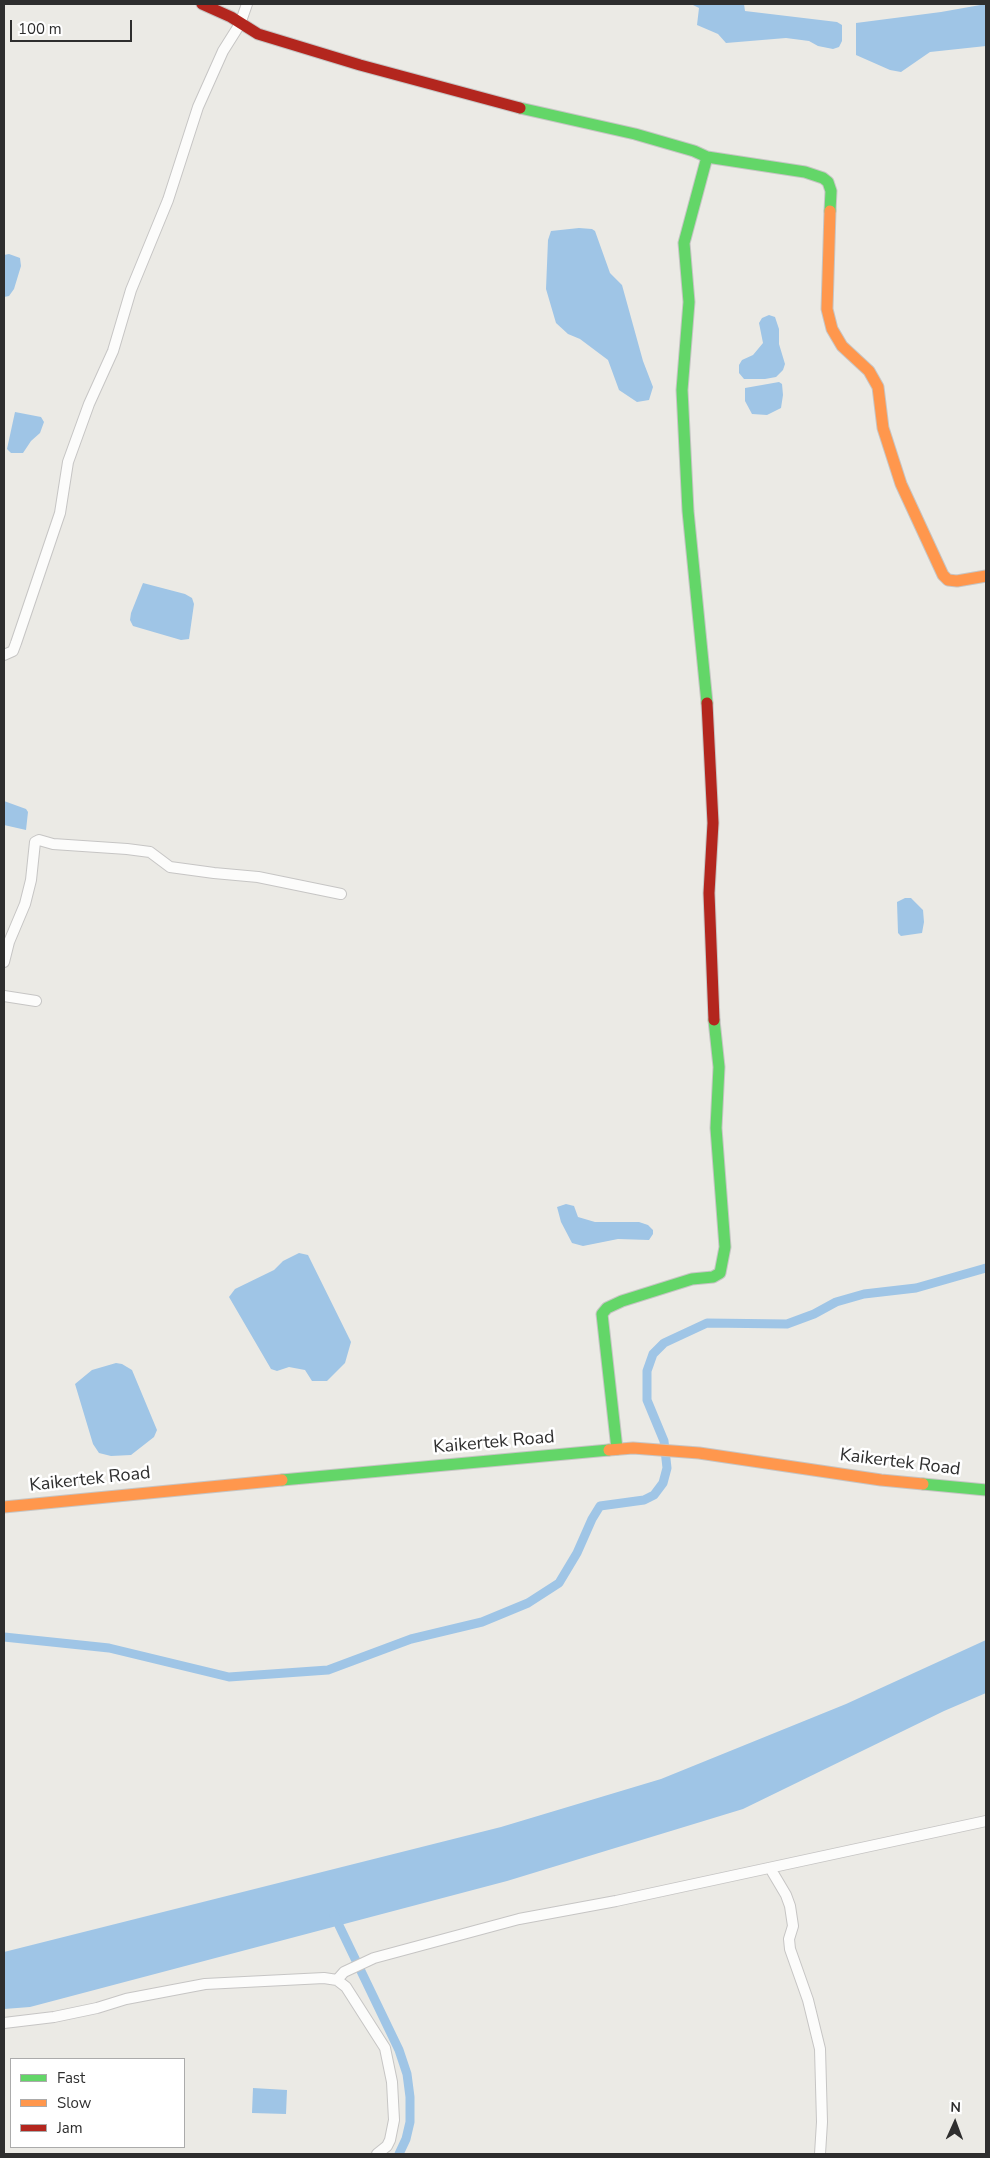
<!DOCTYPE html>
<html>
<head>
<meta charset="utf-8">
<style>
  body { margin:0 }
  #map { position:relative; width:990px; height:2158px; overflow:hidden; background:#ebeae5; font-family:"Nunito Sans",sans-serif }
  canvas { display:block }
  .frame { position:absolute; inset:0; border:5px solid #2e2e2e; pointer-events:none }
  .legend { position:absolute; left:10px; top:2058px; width:175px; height:90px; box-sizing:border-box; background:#fff; border:1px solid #ababab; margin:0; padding:6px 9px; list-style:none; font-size:15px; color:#2e2e2e }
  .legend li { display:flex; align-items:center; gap:10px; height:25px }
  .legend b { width:25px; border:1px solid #ababab }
  .north { position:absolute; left:930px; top:2098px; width:50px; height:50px; -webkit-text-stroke:4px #fff; paint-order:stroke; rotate:2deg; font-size:14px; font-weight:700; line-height:20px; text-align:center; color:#2e2e2e }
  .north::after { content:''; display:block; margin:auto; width:18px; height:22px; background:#2e2e2e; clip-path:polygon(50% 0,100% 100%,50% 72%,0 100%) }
  .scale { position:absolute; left:10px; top:20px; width:122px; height:22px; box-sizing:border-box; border:2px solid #2e2e2e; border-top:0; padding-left:6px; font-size:15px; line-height:18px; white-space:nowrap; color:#2e2e2e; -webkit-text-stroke:4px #fff; paint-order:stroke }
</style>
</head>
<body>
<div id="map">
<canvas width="990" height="2158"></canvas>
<div class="frame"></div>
<ul class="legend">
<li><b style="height:6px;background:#63d668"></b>Fast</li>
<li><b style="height:6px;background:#ff974d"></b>Slow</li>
<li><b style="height:6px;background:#b3261e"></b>Jam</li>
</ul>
<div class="north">N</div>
<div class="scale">100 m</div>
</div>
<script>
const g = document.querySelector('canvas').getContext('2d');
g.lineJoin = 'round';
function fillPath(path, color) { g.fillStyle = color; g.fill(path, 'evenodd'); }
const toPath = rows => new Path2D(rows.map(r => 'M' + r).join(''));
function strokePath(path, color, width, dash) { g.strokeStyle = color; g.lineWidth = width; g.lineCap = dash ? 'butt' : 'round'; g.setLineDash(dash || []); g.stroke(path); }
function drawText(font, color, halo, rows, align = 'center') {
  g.font = font + ' "Nunito Sans",sans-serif'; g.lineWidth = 5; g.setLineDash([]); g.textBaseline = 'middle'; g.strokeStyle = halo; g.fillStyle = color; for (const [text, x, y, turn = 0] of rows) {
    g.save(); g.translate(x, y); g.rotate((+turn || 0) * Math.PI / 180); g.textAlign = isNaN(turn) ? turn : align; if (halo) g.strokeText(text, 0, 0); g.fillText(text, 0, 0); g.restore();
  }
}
fillPath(toPath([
  [691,4,744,4,745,11,837,22,842,25,842,41,839,47,833,49,818,46,809,41,786,38,726,43,718,34,697,25,699,8],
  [986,4,986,46,930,52,901,72,890,70,856,55,856,23,941,12],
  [579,228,592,229,595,231,610,273,622,285,643,361,653,387,649,400,637,402,619,390,608,360,580,339,568,334,556,323,546,289,548,240,551,231],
  [9,254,20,258,21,266,14,289,9,296,4,297,4,255],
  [769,315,775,317,779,329,779,344,785,364,783,370,776,377,765,379,744,379,739,373,739,365,742,360,753,355,763,343,759,323,762,318],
  [779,382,782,384,783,395,781,408,767,415,752,414,745,401,745,388],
  [15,412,41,417,44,422,40,433,31,441,23,453,11,453,7,449],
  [143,583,185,594,192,598,194,604,189,639,181,640,133,626,130,620,131,613],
  [4,801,26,809,28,812,26,830,4,825],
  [905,898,911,898,923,910,924,922,922,933,901,936,898,933,897,902],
  [566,1204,574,1206,578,1217,595,1222,639,1222,648,1225,653,1230,653,1234,649,1240,618,1239,583,1246,572,1243,561,1222,557,1207],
  [299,1253,308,1255,351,1342,345,1363,327,1381,312,1381,305,1370,289,1367,277,1371,271,1369,229,1297,235,1289,274,1270,283,1261],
  [116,1363,122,1364,132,1370,157,1430,154,1437,131,1455,111,1456,99,1453,93,1444,75,1384,92,1370],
  [986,1640,986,1693,944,1711,743,1809,507,1881,30,2007,4,2009,4,1952,501,1827,661,1779,846,1704],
  [253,2088,287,2090,286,2114,252,2113]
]), '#9fc5e6');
strokePath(toPath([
  [4,1637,109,1648,229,1677,328,1670,411,1639,482,1622,528,1603,559,1583,577,1553,592,1519,600,1506,644,1500,654,1495,663,1483,667,1468,664,1441,647,1400,647,1371,653,1354,664,1343,707,1323,787,1324,814,1314,836,1302,864,1294,916,1288,986,1268],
  [334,1915,399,2050,407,2074,410,2097,410,2122,406,2139,399,2154]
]), '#9fc5e6', 9);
const street = toPath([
  [4,655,13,651,16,643,60,513,68,462,89,404,113,351,131,290,168,200,198,107,223,51,240,24,247,4],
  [4,962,9,942,25,904,31,880,35,842,39,840,53,844,127,849,150,852,170,867,214,873,258,877,341,894],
  [4,996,36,1001],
  [770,1868,786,1895,790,1906,793,1926,789,1939,790,1949,808,2000,820,2049,822,2122,820,2154],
  [337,1980,344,1972,374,1958,519,1919,616,1901,986,1821],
  [4,2023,54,2017,97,2008,126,1999,205,1984,324,1978,337,1980,346,1987,385,2048,392,2082,394,2120,390,2140,387,2146,377,2154]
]);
const fast = toPath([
  [520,108,635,134,694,151,707,157,805,172,823,178,828,182,831,191,830,211],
  [707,157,684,243,689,302,682,390,688,511,707,703],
  [617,1449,602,1314,607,1308,622,1301,692,1279,713,1277,720,1273,725,1247,716,1128,719,1067,714,1020],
  [282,1480,609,1450],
  [923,1484,986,1490]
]);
const slow = toPath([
  [830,211,827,309,832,329,842,346,869,371,878,387,883,428,901,484,943,575,948,580,957,581,986,576],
  [609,1450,633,1448,699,1453,881,1480,923,1484],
  [4,1507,282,1480]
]);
const jam = toPath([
  [202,4,231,17,258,34,360,65,520,108],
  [707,703,713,823,709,893,714,1020]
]);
strokePath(street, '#c6c5c4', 12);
strokePath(fast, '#c6c5c4', 13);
strokePath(slow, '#c6c5c4', 13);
strokePath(jam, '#c6c5c4', 13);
strokePath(street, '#fcfcfb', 10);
strokePath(fast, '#63d668', 11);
strokePath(slow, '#ff974d', 11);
strokePath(jam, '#b3261e', 11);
drawText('18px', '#2e2e2e', '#fff', [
  ["Kaikertek Road",494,1443,-5],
  ["Kaikertek Road",900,1463,7],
  ["Kaikertek Road",90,1480,-6]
]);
</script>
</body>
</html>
